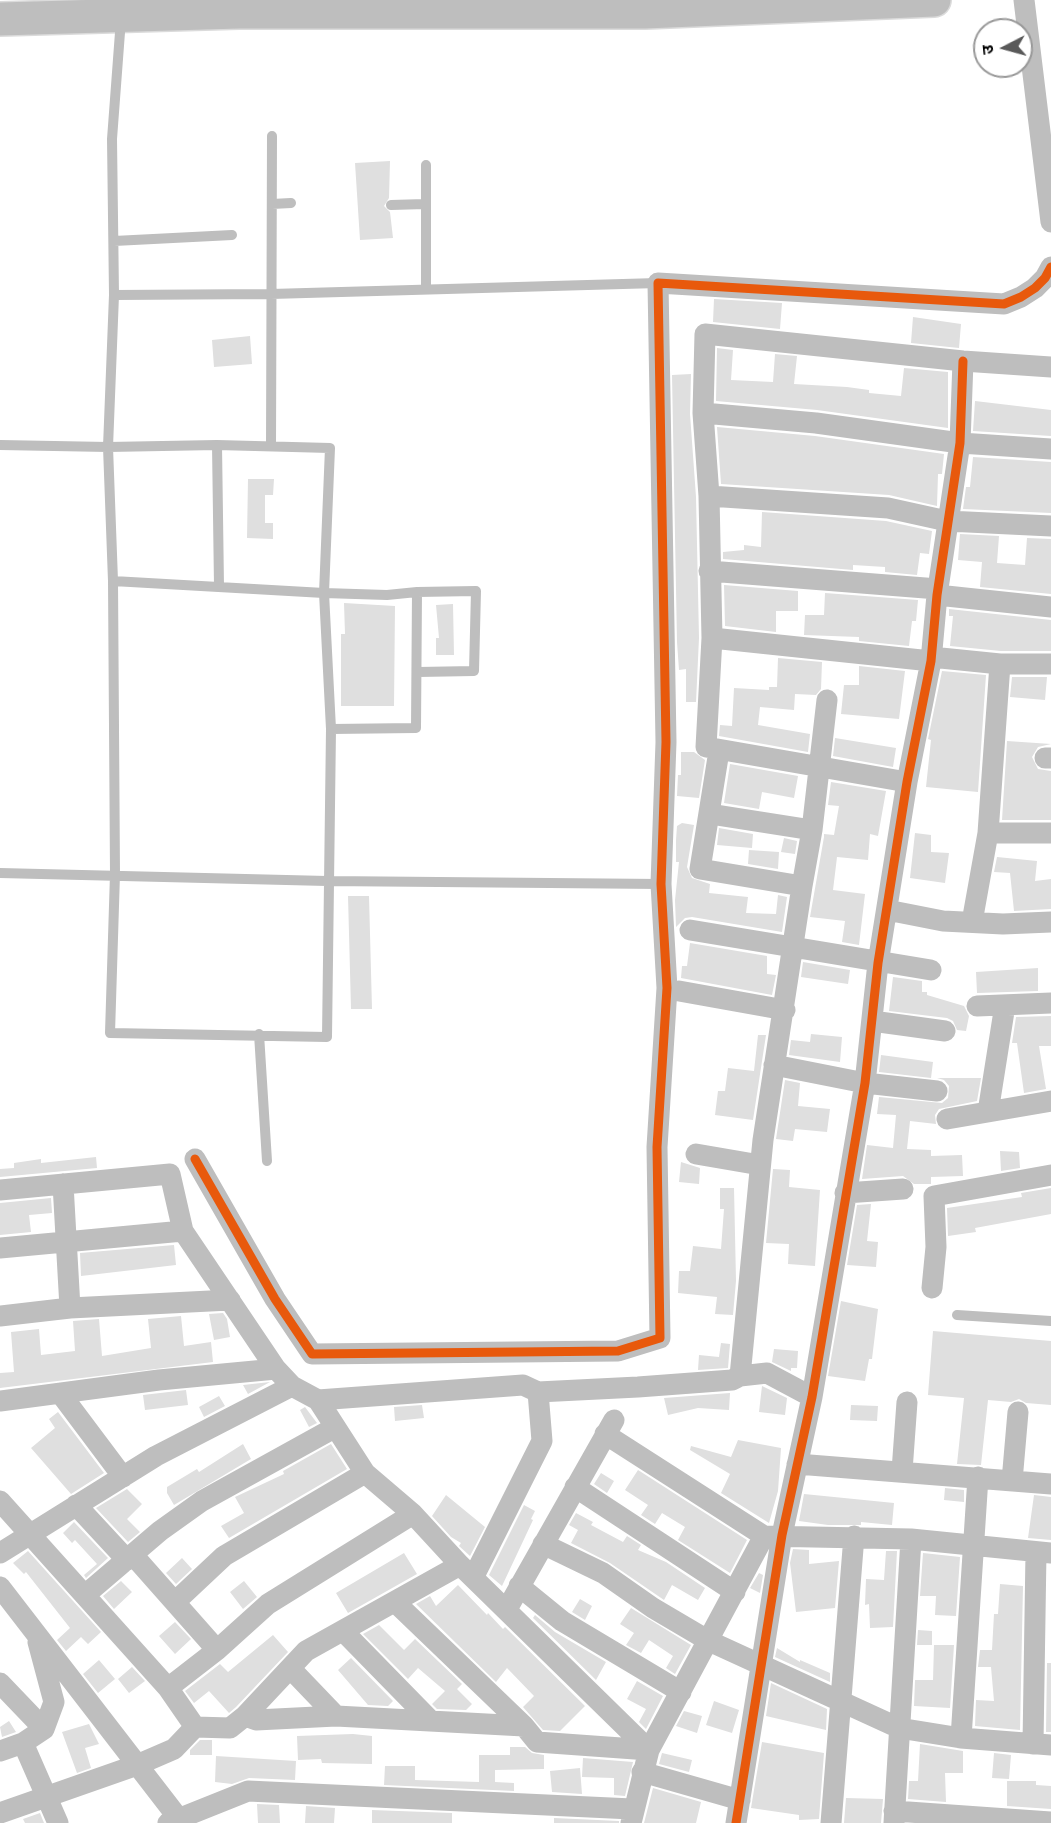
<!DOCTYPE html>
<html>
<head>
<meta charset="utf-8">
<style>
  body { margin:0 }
  #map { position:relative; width:1051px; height:1823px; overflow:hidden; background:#fff; font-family:Commissioner,"Noto Sans Devanagari",sans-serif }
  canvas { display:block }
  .north { position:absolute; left:973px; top:18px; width:60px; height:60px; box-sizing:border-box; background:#fff; border:2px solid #999; border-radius:50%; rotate:264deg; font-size:16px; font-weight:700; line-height:24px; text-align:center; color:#000 }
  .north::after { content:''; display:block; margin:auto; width:21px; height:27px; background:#595959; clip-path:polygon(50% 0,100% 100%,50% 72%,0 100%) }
</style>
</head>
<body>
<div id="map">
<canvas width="1051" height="1823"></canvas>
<div class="north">उ</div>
</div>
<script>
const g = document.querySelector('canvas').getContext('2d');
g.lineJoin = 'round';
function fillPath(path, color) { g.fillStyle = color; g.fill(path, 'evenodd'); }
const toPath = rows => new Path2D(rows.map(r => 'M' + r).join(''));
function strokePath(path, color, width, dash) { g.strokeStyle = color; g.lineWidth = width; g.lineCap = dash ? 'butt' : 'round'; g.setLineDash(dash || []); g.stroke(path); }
fillPath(toPath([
  [390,161,389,198,384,206,390,212,393,238,360,240,355,163],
  [714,299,782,303,780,329,713,322],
  [913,317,961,324,959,348,911,343],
  [250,336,252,364,214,367,212,340],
  [717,348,733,350,731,380,773,382,775,354,797,356,794,384,847,387,869,390,869,393,901,396,904,368,948,372,948,428,817,410,716,401],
  [691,374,690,414,696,497,699,638,696,702,686,702,686,669,679,670,677,642,672,375],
  [975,401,1051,410,1051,436,973,431],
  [717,427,815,436,944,454,942,474,938,474,937,506,889,495,721,484],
  [973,457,1051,462,1051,513,963,509,966,487,970,487],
  [248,479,274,479,273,495,265,495,265,523,273,523,273,539,247,538],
  [762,512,886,521,932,531,929,554,920,553,917,575,885,572,885,567,853,565,853,570,723,559,723,552,744,550,744,545,761,547],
  [960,534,999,536,997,563,1025,565,1027,538,1051,539,1051,594,980,587,982,562,958,560],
  [724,585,798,591,798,611,776,611,776,632,725,626],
  [825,593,918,600,916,621,912,621,909,646,859,641,859,637,804,635,805,615,824,615],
  [344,603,395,606,394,706,341,706,341,634,345,634],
  [453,604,454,655,436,655,436,638,439,638,436,605],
  [949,609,1051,620,1051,651,1001,651,950,646,953,616,949,616],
  [778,658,822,662,821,689,816,695,795,694,794,710,760,707,758,725,810,734,808,752,719,736,720,725,732,726,734,688,769,690,769,687,777,687],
  [859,666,905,671,899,719,841,714,844,685,859,685],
  [942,671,986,675,978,792,926,787,931,740,928,739],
  [1012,677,1047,677,1045,700,1010,697],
  [835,738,896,748,893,767,833,756],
  [1007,741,1051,744,1038,747,1032,757,1038,769,1051,771,1051,820,1002,820],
  [681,752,694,752,705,760,699,798,677,796,678,775,681,775],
  [730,764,798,776,794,798,762,792,759,809,724,803],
  [831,782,886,791,878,836,870,834,868,860,837,857,833,890,865,894,859,945,842,942,845,921,810,917,824,837,824,834,834,835,839,806,828,805],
  [682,823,694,825,687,867,692,878,710,884,709,893,748,897,746,913,776,914,778,895,787,897,782,932,692,917,685,918,676,927,675,900,679,862,676,862,676,840,677,826],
  [719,828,753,834,752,848,717,845],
  [915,833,931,835,931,852,949,853,945,883,910,878],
  [784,838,797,841,795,854,781,852],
  [749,850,779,852,778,869,748,864],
  [997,857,1037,861,1035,881,1051,879,1051,909,1014,911,1010,873,994,872],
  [348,896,369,896,372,1009,351,1009],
  [690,943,767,956,767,974,776,975,772,995,681,978,682,966,687,966],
  [803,962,850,970,848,984,801,977],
  [1038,968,1038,991,977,993,976,972],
  [893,977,922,981,922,992,927,992,927,995,964,1006,969,1016,966,1031,957,1030,953,1021,947,1018,889,1011],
  [1051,1016,1051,1046,1039,1046,1046,1089,1024,1093,1017,1043,1012,1043,1016,1017],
  [811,1034,842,1037,840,1062,789,1055,791,1040,810,1042],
  [758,1035,766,1035,753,1120,715,1115,718,1091,725,1091,728,1068,754,1071],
  [881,1055,933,1062,931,1078,879,1072],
  [937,1078,981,1078,977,1101,939,1109,935,1115,936,1124,910,1121,907,1149,931,1150,931,1156,962,1155,963,1176,931,1177,931,1184,914,1184,903,1176,862,1179,867,1145,893,1148,896,1115,877,1114,879,1097,942,1103,948,1098,949,1086,944,1080],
  [785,1080,800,1083,798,1106,830,1109,827,1132,795,1129,793,1141,776,1139],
  [1000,1151,1019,1152,1020,1168,1001,1171],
  [96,1157,97,1168,0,1177,0,1169,14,1168,14,1163,41,1159,41,1163],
  [681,1162,700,1168,699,1184,679,1182],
  [773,1169,790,1170,789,1187,820,1190,815,1266,788,1264,789,1244,766,1243],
  [720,1188,734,1188,736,1281,733,1315,715,1314,717,1297,678,1293,679,1271,690,1271,693,1246,721,1249,724,1209,720,1209],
  [1051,1188,1051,1214,975,1228,976,1232,948,1236,947,1208,1022,1197,1021,1193],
  [51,1198,52,1213,29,1215,31,1232,0,1235,0,1203],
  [871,1204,867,1241,878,1242,876,1267,847,1265,857,1205],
  [174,1245,176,1265,81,1276,80,1253],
  [841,1301,878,1309,872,1359,869,1359,865,1381,828,1376],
  [223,1313,227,1319,230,1337,214,1340,209,1314],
  [181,1316,184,1346,211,1342,213,1362,0,1388,0,1373,14,1372,11,1332,39,1329,41,1355,75,1351,73,1321,99,1319,102,1356,151,1348,148,1319],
  [933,1331,1051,1341,1051,1405,1026,1403,1019,1399,1011,1402,988,1400,981,1465,957,1464,964,1398,928,1395],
  [721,1343,730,1344,728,1368,698,1370,699,1355,719,1357],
  [774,1349,798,1351,797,1368,791,1368,791,1371,772,1362],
  [270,1382,248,1394,243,1385],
  [762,1386,787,1398,785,1415,759,1412],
  [186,1390,188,1405,145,1410,143,1395],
  [730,1393,729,1410,698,1408,668,1415,664,1398],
  [219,1396,225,1406,204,1417,199,1407],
  [422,1405,424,1418,395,1421,394,1407],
  [851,1405,878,1406,877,1421,850,1420],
  [305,1407,317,1423,309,1427,300,1410],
  [58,1412,104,1473,71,1494,31,1448,55,1428,49,1419],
  [738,1440,781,1448,778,1491,769,1523,721,1493,730,1474,690,1450,691,1446,731,1457],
  [243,1444,251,1459,174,1505,167,1493,167,1487,197,1469,199,1472],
  [331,1444,347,1469,229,1538,221,1526,244,1513,235,1497,284,1474,283,1471],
  [638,1470,747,1540,730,1573,678,1540,685,1527,662,1513,655,1524,641,1515,648,1505,625,1490],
  [601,1473,614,1481,607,1493,594,1484],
  [945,1488,964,1490,964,1502,944,1500],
  [127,1489,142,1504,127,1519,140,1532,128,1542,96,1508],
  [804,1494,894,1503,892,1525,861,1522,861,1525,828,1525,799,1521],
  [446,1495,485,1527,470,1556,459,1546,461,1543,451,1537,432,1516],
  [1034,1495,1051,1497,1051,1540,1028,1538],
  [524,1505,535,1511,531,1519,533,1520,502,1586,489,1575],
  [576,1513,593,1522,591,1525,623,1542,627,1536,641,1545,638,1550,666,1562,705,1588,698,1600,672,1585,664,1600,610,1563,571,1543,578,1530,569,1525],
  [74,1522,108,1558,86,1578,84,1575,97,1564,75,1540,72,1543,63,1533],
  [793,1549,809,1550,809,1564,839,1561,835,1608,796,1612,790,1563],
  [28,1551,101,1632,88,1644,81,1637,66,1651,57,1640,70,1628,26,1572,24,1574,13,1563],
  [886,1551,897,1551,893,1627,870,1628,869,1604,865,1605,866,1579,884,1580],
  [404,1553,417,1574,348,1613,336,1593],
  [923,1553,960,1557,956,1616,935,1615,936,1596,920,1596],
  [182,1558,192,1569,176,1584,166,1573],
  [759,1573,763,1575,760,1593,750,1588],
  [121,1581,132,1592,114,1609,103,1596],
  [244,1581,257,1597,243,1609,230,1592],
  [1000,1584,1023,1586,1020,1730,975,1726,976,1700,994,1701,991,1667,978,1667,980,1650,992,1650,994,1614,998,1614],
  [458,1585,487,1615,488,1613,503,1629,505,1627,585,1706,560,1731,543,1730,523,1707,534,1696,507,1668,496,1682,416,1604,430,1596,436,1606],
  [580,1599,592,1606,585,1620,572,1612],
  [631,1608,691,1645,675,1674,666,1668,673,1656,649,1640,641,1653,626,1645,634,1633,620,1624],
  [535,1615,555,1632,606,1662,596,1680,533,1618],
  [175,1622,191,1639,175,1654,159,1636],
  [379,1625,404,1650,415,1639,462,1684,457,1689,472,1704,466,1710,437,1709,432,1704,445,1691,418,1668,408,1679,363,1634],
  [918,1630,932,1631,932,1645,917,1645],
  [273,1635,288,1652,236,1707,229,1713,209,1691,194,1703,185,1691,220,1664,228,1672],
  [934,1645,954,1645,950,1708,914,1706,915,1680,933,1680],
  [777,1648,800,1662,800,1660,830,1673,830,1682,775,1657],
  [351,1658,393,1701,388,1706,368,1705,338,1670],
  [99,1660,115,1679,98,1693,83,1674],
  [1047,1663,1051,1663,1051,1732,1046,1732],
  [132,1667,145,1681,129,1693,118,1679],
  [637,1681,663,1696,646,1729,639,1722,646,1709,627,1699],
  [771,1683,827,1709,826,1730,766,1716],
  [714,1701,739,1710,732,1733,706,1725],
  [684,1711,702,1716,697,1733,676,1726],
  [9,1721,16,1732,2,1737,0,1727],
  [89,1724,99,1744,85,1748,91,1768,77,1773,62,1732],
  [353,1734,372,1736,372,1764,322,1763,321,1759,298,1760,297,1736],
  [200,1740,212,1740,212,1755,190,1755,190,1750],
  [762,1742,824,1753,819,1819,799,1820,799,1815,751,1808],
  [920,1744,963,1751,963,1773,945,1773,946,1802,908,1799,909,1781,918,1781],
  [510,1747,525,1747,532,1753,544,1755,544,1769,495,1770,495,1782,514,1783,514,1791,384,1785,385,1766,415,1766,415,1780,479,1782,479,1755,510,1755],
  [662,1753,692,1760,689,1772,659,1764],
  [994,1753,1011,1755,1009,1779,992,1778],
  [216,1756,296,1761,295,1780,249,1778,232,1784,215,1782],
  [583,1758,633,1762,625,1796,614,1795,614,1778,582,1777],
  [580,1768,582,1794,552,1792,550,1771],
  [1007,1781,1036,1781,1036,1785,1051,1786,1051,1809,1007,1806],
  [653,1788,701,1802,696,1823,644,1823],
  [846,1798,883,1799,881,1823,844,1823],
  [257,1804,279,1805,280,1823,258,1823],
  [306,1806,335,1808,334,1823,305,1823],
  [372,1810,452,1813,452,1823,372,1823],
  [40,1813,44,1823,25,1823,23,1819],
  [554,1818,619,1821,619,1823,554,1823]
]), '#dfdfdf');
const primary = toPath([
  [0,19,239,12,645,12,934,0]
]);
strokePath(primary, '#dbdbdb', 36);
strokePath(toPath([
  [426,165,426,287],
  [272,204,291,203],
  [391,205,425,204],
  [114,241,232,235],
  [114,295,271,294,658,283],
  [0,445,108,447,217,445,330,448,324,593,331,729,327,1037,110,1033,115,874,113,581,108,447,114,295,112,139,121,19],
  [217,445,219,586],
  [271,446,272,136],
  [113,581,324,593,387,595,417,592,416,728,331,729],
  [417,592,476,591,474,671,418,672],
  [0,873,327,881,661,884],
  [259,1034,267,1161],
  [957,1315,1051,1321]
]), '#bebebe', 10);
strokePath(toPath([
  [1024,0,1051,222],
  [703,413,816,423,960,443,1051,449],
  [709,496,888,508,947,521,1051,526],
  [709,571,938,589],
  [937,595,1051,607],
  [712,638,931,661],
  [931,657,1000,664,1051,664],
  [719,751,700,869,802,886,763,1140,740,1376],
  [1045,758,1051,758],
  [907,782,706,747,712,638,709,496,703,413,705,334,963,361,1051,367],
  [710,814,812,830],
  [988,833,1051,833],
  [802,886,812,830,827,700],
  [887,910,943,921,1003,924,1051,922],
  [972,922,988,833,1000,664],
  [690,930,931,970],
  [679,991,785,1010],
  [977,1006,1051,1003],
  [872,1021,945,1031],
  [774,1065,865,1083,937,1091],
  [988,1112,1005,1005],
  [947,1119,1051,1101],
  [696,1154,760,1165],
  [195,1159,275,1299,312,1354,618,1351,660,1338,657,1147,667,988,661,884,666,742,658,283,1004,304,1021,297,1035,288,1045,278,1051,267],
  [63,1184,70,1308],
  [0,1190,170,1174,183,1231,276,1369,292,1386,318,1400,365,1473,413,1514,460,1565,649,1750],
  [845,1193,903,1189],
  [0,1248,183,1231],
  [932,1288,936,1247,934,1196,1051,1175],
  [0,1316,70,1308,230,1300],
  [60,1393,123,1477],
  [318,1400,523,1385,538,1392,638,1387,732,1380,740,1376,767,1373,812,1397],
  [0,1401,159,1380,276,1369],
  [605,1434,764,1536],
  [797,1464,1051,1484],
  [902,1471,907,1402],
  [1012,1481,1018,1412],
  [575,1487,735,1592],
  [0,1501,168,1688],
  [76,1505,127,1560],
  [543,1544,603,1573,653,1608,709,1641,899,1728,961,1738,1051,1745],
  [0,1553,156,1456,292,1386],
  [133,1555,217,1650],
  [474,1576,542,1441,538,1392],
  [519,1586,562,1621,681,1692],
  [0,1587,179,1819],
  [85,1595,160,1531,202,1501,334,1428],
  [175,1602,224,1556,365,1473],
  [396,1603,524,1726],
  [507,1609,614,1420],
  [343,1631,431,1721],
  [290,1668,336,1716],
  [0,1683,44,1729],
  [245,1716,306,1651,460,1565],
  [195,1727,168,1688,217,1650,268,1604,413,1514],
  [961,1738,978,1477],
  [23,1743,58,1823],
  [1033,1744,1036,1552],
  [0,1751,23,1743,44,1729,54,1702,38,1642],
  [642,1772,740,1800],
  [894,1811,1051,1822],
  [0,1813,137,1765,174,1749,195,1727,230,1728,245,1716,256,1720,336,1716,524,1726,537,1742,649,1750],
  [168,1823,248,1791,632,1809],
  [631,1823,649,1750,764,1536,911,1539,1051,1553],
  [736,1823,782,1535,812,1397,865,1083,878,963,907,782,931,661,937,595,960,443,963,361],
  [831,1823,854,1536],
  [894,1823,911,1539]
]), '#bebebe', 21);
strokePath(primary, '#bebebe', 33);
strokePath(toPath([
  [195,1159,275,1299,312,1354,618,1351,660,1338,657,1147,667,988,661,884,666,742,658,283,1004,304,1021,297,1035,288,1045,278,1051,267],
  [736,1823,782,1535,812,1397,865,1083,878,963,907,782,931,661,937,595,960,443,963,361]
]), '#e8590c', 9);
</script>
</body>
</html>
